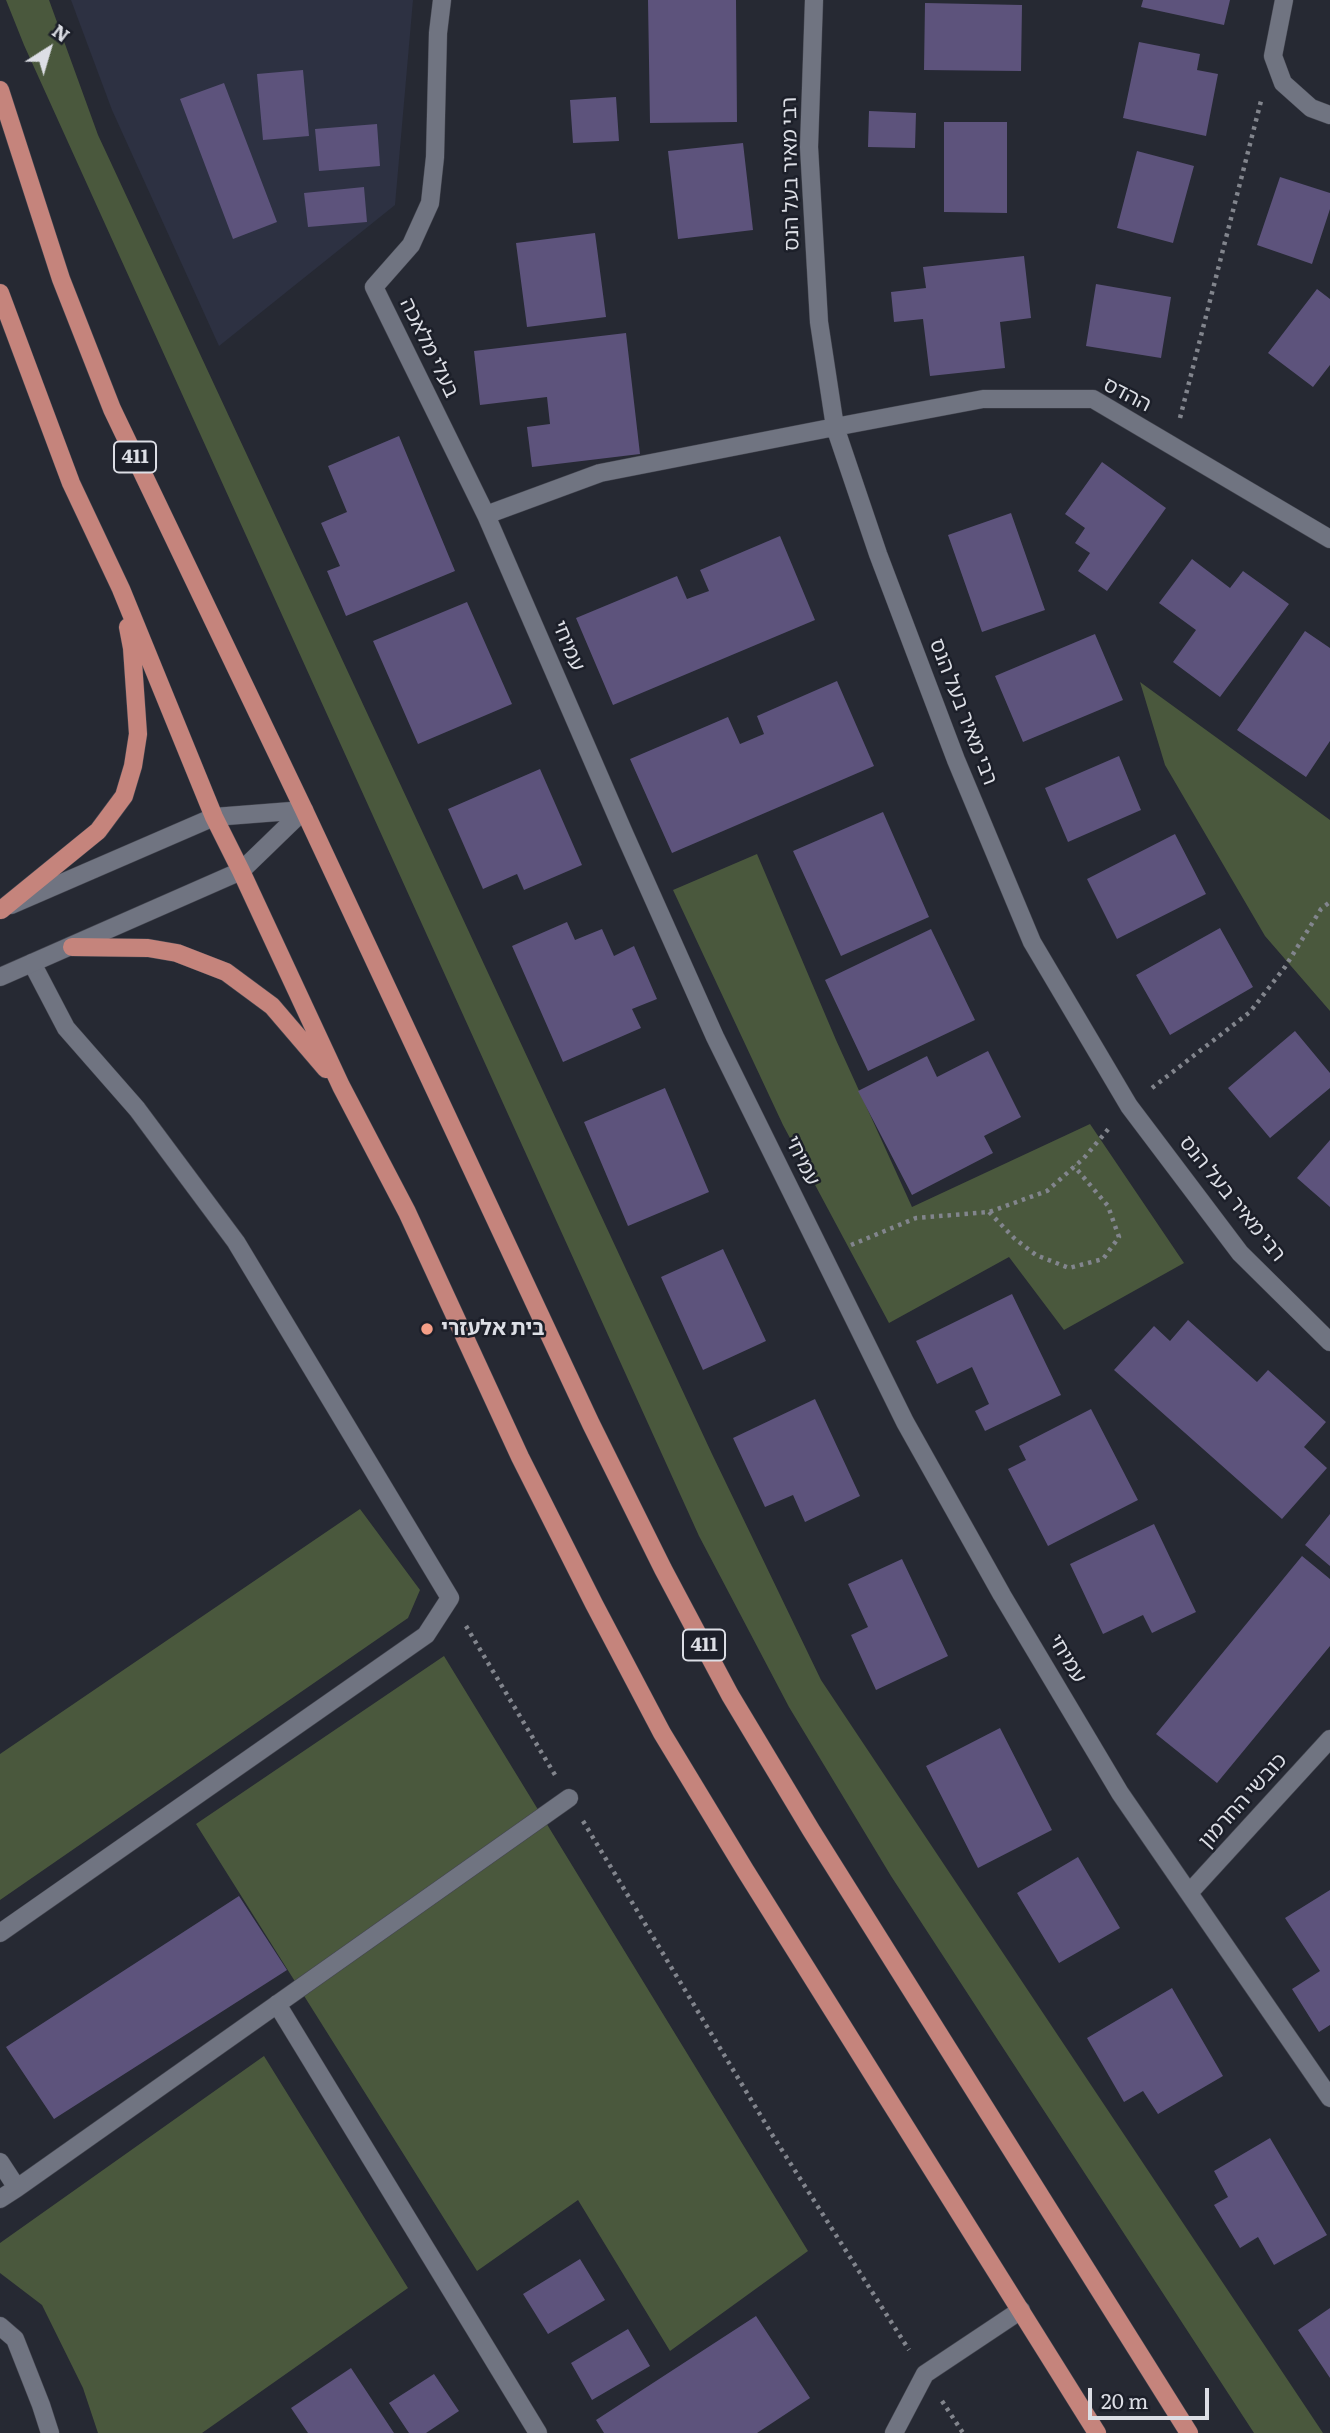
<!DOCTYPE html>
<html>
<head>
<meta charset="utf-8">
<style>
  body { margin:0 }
  #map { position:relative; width:1330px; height:2433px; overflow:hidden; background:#262933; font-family:Literata,serif }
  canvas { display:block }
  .north { position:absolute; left:14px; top:14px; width:70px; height:70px; -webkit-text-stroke:5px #1c1f29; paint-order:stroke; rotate:37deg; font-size:19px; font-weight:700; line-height:28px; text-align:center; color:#dcdee5 }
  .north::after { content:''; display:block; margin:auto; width:24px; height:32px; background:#dcdee5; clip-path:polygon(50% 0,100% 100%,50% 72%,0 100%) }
  .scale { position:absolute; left:1088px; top:2388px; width:121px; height:32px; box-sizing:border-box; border:4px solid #dcdee5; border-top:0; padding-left:9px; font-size:21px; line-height:24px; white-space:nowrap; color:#dcdee5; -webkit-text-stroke:5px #1c1f29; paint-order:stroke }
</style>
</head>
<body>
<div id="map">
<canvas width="1330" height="2433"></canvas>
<div class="north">N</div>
<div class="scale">20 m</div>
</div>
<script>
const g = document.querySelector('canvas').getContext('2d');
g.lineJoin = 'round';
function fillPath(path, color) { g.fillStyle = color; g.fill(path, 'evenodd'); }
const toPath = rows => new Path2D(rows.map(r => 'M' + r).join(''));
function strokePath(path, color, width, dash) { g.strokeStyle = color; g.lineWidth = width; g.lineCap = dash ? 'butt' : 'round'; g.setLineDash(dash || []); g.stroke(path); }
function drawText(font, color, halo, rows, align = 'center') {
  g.font = font + ' Literata,"Noto Sans Hebrew",serif'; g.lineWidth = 5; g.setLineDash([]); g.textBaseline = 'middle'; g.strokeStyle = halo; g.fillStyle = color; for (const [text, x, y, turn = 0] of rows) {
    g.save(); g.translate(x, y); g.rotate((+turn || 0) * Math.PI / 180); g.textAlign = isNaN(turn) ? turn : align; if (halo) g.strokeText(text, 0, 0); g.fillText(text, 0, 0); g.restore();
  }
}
fillPath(toPath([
  [71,0,413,0,395,205,219,346,112,110]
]), '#2d3142');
fillPath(toPath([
  [6,0,49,0,98,135,712,1454,821,1680,1323,2433,1254,2433,891,1876,789,1707,699,1536,24,45],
  [1140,682,1330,820,1330,1011,1265,936,1165,765],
  [757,854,836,1040,912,1207,1090,1124,1184,1263,1064,1330,1009,1257,889,1323,783,1125,673,890],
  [360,1509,420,1590,408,1618,0,1900,0,1754],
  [444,1656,808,2251,670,2351,578,2200,477,2271,196,1824],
  [264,2056,408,2288,202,2433,98,2433,83,2388,42,2305,0,2273,0,2243]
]), '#4a583d');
fillPath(toPath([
  [648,0,736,0,737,122,650,123],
  [1143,0,1230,0,1224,25,1141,7],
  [925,3,1022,5,1021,71,924,70],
  [1139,42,1200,54,1197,70,1218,74,1206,136,1123,118],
  [303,70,309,136,263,140,257,74],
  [224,83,277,222,233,239,180,99],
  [616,97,619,141,573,143,570,100],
  [869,111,916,113,915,148,868,147],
  [944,122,1007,122,1007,213,944,212],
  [377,124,380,166,319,171,315,129],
  [743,143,753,230,678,239,668,151],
  [1137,151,1194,166,1173,243,1117,228],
  [1280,177,1330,193,1330,209,1312,264,1257,245],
  [364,187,367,222,308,227,304,193],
  [595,233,606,317,527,327,516,243],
  [1024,256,1031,318,1000,322,1005,368,930,376,923,319,894,322,891,292,926,288,923,267],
  [1096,284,1171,297,1161,358,1086,346],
  [1317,289,1330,299,1330,365,1313,387,1268,353],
  [626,333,640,454,532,467,527,427,550,424,547,397,480,405,474,351],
  [399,436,455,571,346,616,327,571,340,566,321,523,347,512,328,466],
  [1102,462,1166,508,1107,591,1078,571,1090,553,1075,543,1085,528,1065,514],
  [1011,513,1045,610,982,632,948,535],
  [780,536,815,620,613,705,576,618,677,576,687,599,709,591,700,570],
  [1192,559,1230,588,1243,571,1289,604,1220,697,1173,662,1196,630,1159,603],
  [467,602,512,704,418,744,373,641],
  [1305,631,1330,648,1330,741,1306,777,1237,730],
  [1095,634,1123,700,1023,742,995,676],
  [837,681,874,766,672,853,630,759,728,717,740,744,764,734,757,716],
  [1119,756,1141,810,1068,842,1045,788],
  [540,769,582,865,524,890,517,874,483,889,448,809],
  [883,812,929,917,841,956,793,851],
  [1175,834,1206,894,1117,939,1087,879],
  [567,922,575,940,602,929,614,956,634,946,657,999,632,1009,641,1028,563,1062,512,946],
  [1220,928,1253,987,1170,1035,1136,975],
  [931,929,975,1020,868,1071,825,980],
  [1295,1031,1330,1073,1330,1088,1270,1138,1228,1088],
  [988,1051,1021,1117,984,1136,993,1153,912,1195,858,1091,927,1056,937,1077],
  [665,1088,709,1192,628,1226,584,1122],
  [1330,1140,1330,1207,1297,1178],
  [723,1249,766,1341,703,1370,661,1277],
  [1012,1294,1061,1395,985,1431,975,1411,989,1404,972,1367,937,1384,916,1341],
  [1188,1320,1257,1382,1268,1370,1326,1422,1304,1447,1327,1468,1282,1519,1114,1370,1154,1326,1170,1341],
  [815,1399,860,1496,805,1522,793,1495,765,1507,733,1438],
  [1091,1409,1138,1500,1048,1546,1008,1469,1026,1460,1019,1446],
  [1330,1514,1330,1566,1305,1545],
  [1154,1524,1196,1612,1152,1633,1143,1615,1103,1634,1070,1564],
  [1302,1556,1330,1579,1330,1646,1217,1783,1156,1734],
  [902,1559,948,1656,876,1690,851,1635,868,1627,848,1584],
  [1000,1728,1052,1830,978,1868,926,1766],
  [1078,1857,1120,1928,1059,1963,1017,1893],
  [1330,1890,1330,2025,1319,2032,1292,1989,1320,1971,1285,1918],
  [239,1896,287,1970,54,2119,6,2047],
  [1172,1988,1223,2076,1158,2114,1143,2091,1124,2102,1087,2038],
  [1270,2138,1327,2235,1274,2265,1258,2237,1240,2248,1214,2205,1228,2197,1214,2171],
  [580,2259,605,2300,548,2334,523,2294],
  [1330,2308,1330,2378,1298,2330],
  [756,2316,810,2398,757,2433,604,2433,596,2420],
  [628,2329,650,2366,592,2400,571,2363],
  [351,2368,394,2433,308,2433,291,2408],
  [434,2374,459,2411,426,2433,409,2433,389,2403]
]), '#5d537c');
const lane = toPath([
  [0,1933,426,1635,450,1598,236,1242,137,1109,66,1028,32,963],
  [277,2004,538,2433],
  [0,2162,17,2188,569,1798],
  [0,2199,17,2188],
  [0,2326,15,2339,41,2405,50,2433],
  [894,2433,925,2374,1021,2310]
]);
const street = toPath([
  [442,0,438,33,435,157,430,203,411,245,374,287,486,515],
  [814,0,809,147,819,322,835,427,878,554,956,760,1032,942,1129,1106,1240,1253,1330,1342],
  [1284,0,1273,56,1283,83,1311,108,1330,115],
  [1330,539,1093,399,983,399,835,427,600,473,486,515,624,833,715,1037,905,1422,1002,1595,1120,1793,1330,2098],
  [1189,1893,1330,1739]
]);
const secondary = toPath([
  [11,905,214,817,304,810],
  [0,977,241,871,304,810]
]);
const primary = toPath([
  [0,90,61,279,112,409,304,810,591,1424,663,1569,730,1695,811,1830,1189,2433],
  [0,293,71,483,121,589,214,817,241,871,341,1086,407,1212,520,1457,594,1604,662,1733,745,1870,1097,2433],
  [1,910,98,831,124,796,133,766,138,734,132,648,128,627],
  [72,947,148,948,177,953,226,972,272,1006,326,1069]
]);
strokePath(lane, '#444650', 19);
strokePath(street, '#444650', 19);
strokePath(secondary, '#444650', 19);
strokePath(primary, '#444650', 19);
strokePath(toPath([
  [1180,418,1261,101],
  [1152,1088,1250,1012,1285,967,1321,909,1330,902],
  [989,1212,1015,1239,1036,1255,1069,1268,1103,1259,1119,1237,1108,1206,1074,1166],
  [851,1245,916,1218,989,1212,1047,1191,1084,1158,1110,1127],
  [466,1626,555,1775],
  [583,1821,773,2136,909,2350],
  [942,2401,963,2433]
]), '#82858d', 4.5, [3.5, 5]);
strokePath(lane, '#707481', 18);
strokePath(street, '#707481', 18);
strokePath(secondary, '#707481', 18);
strokePath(primary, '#c5847c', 18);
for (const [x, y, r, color] of [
  [427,1329,7,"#f49e87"]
]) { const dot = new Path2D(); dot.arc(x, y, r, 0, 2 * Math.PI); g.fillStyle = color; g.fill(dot); strokePath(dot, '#1c1f29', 2.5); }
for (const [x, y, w] of [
  [135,457,42],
  [704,1645,42]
]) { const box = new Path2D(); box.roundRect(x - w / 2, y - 15.5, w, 31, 5); g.fillStyle = '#1c1f29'; g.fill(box); strokePath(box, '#dcdee5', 2); }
drawText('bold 19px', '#dcdee5', null, [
  ["411",135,457],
  ["411",704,1645]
]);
drawText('21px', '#dcdee5', '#1c1f29', [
  ["רבי מאיר בעל הנס",791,174,-91],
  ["בעלי מלאכה",429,348,64],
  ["ההדס",1127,395,27],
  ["עמיחי",568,646,67],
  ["רבי מאיר בעל הנס",963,712,69],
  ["עמיחי",802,1161,64],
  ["רבי מאיר בעל הנס",1232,1199,51],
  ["עמיחי",1067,1659,59],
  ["כובשי החרמון",1243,1801,-48]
]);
drawText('bold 21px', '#dcdee5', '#1c1f29', [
  ["בית אלעזרי",441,1329]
], 'left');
</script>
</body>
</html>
